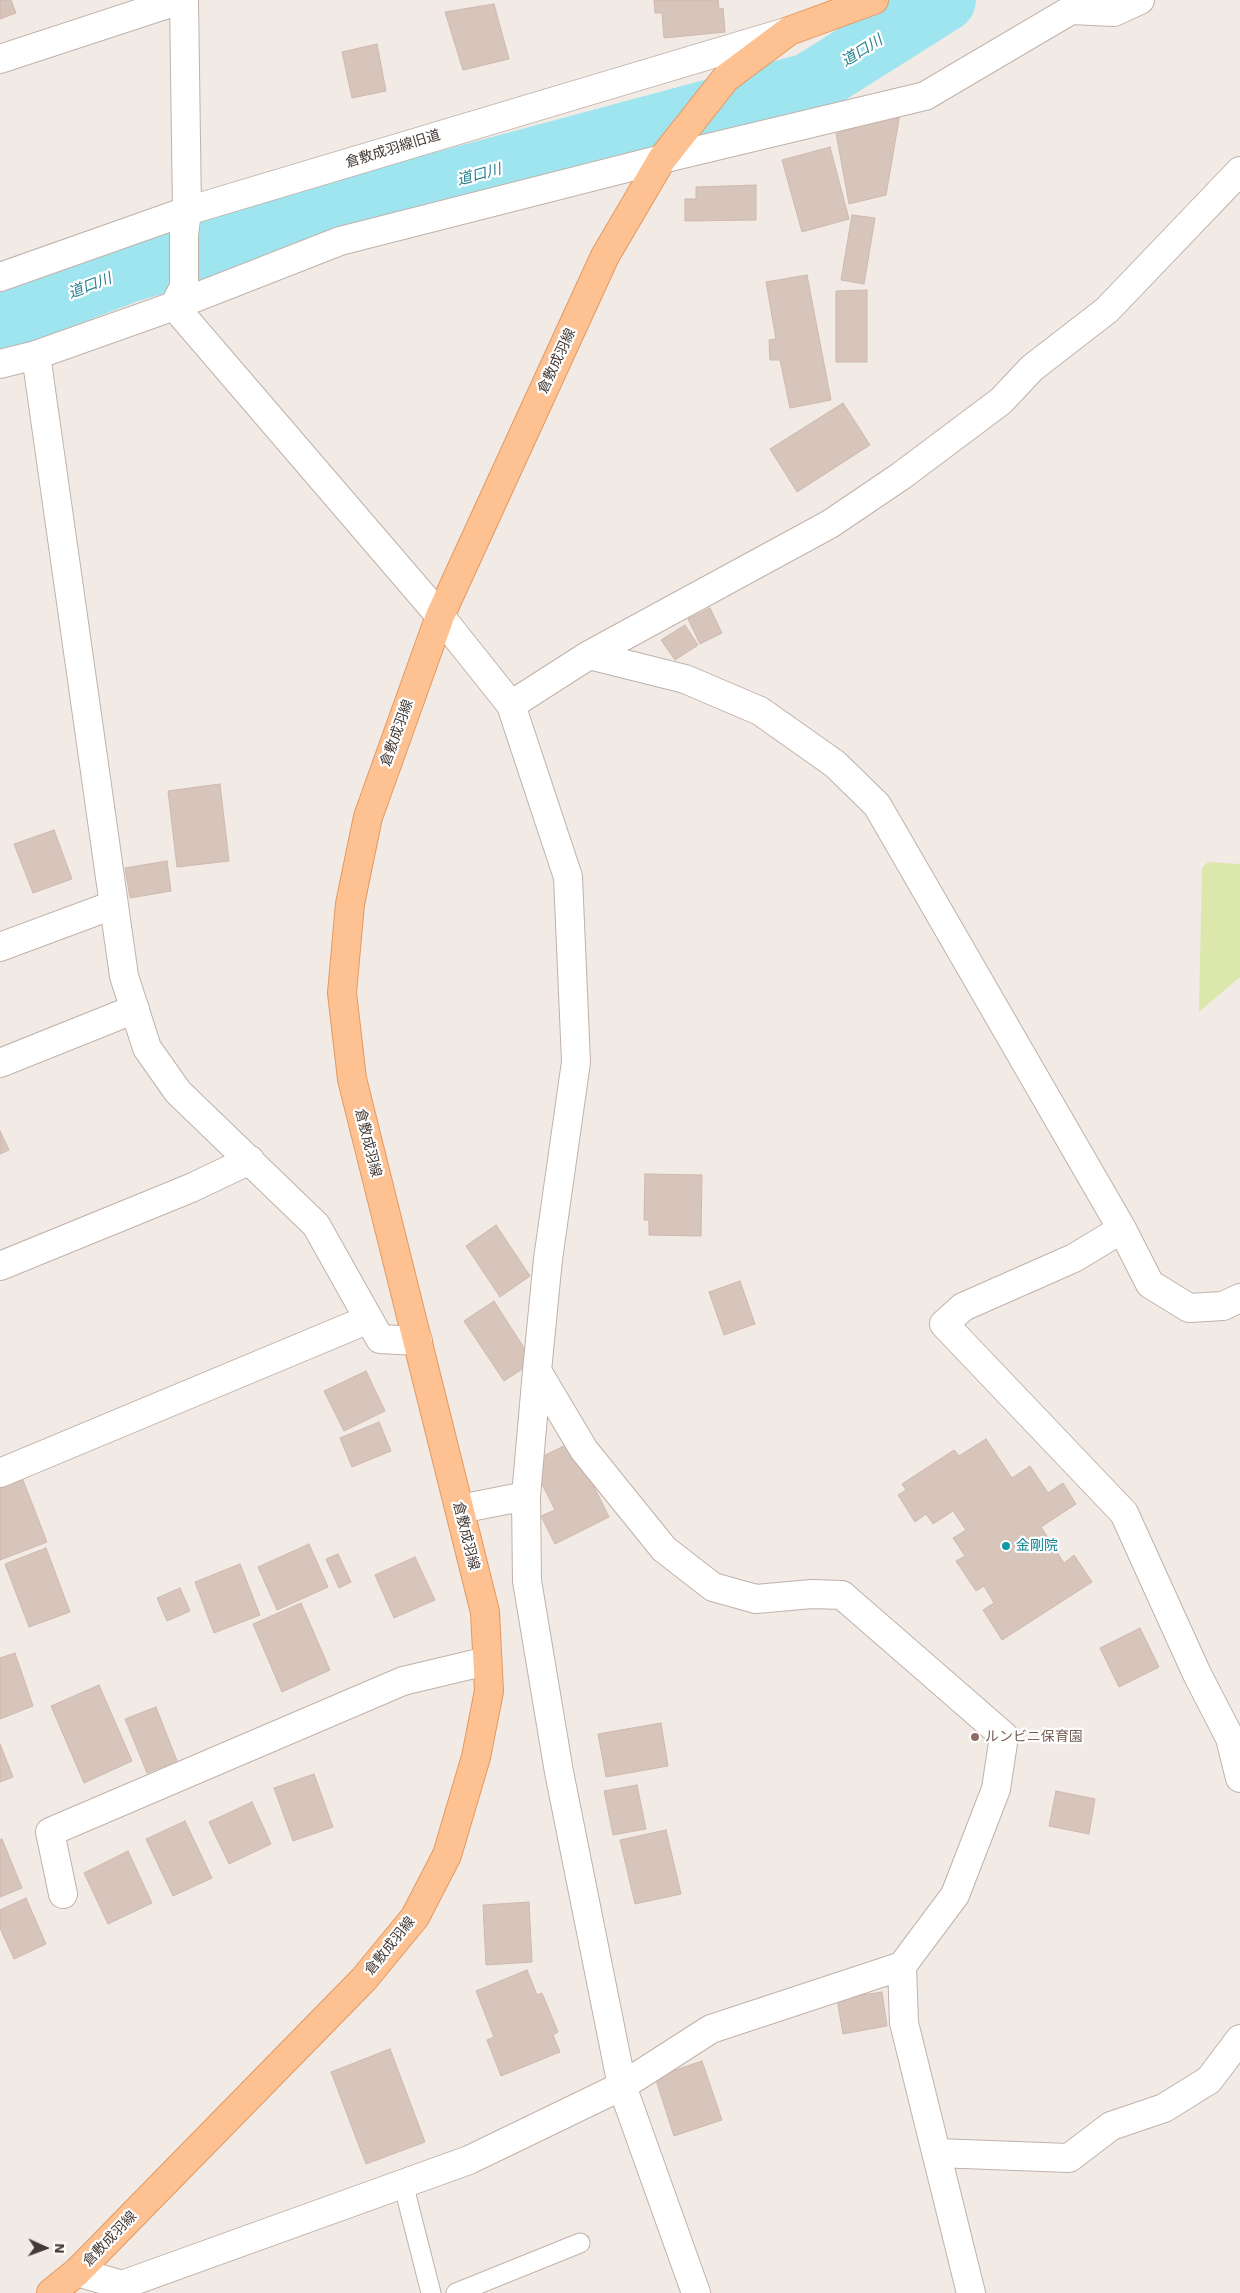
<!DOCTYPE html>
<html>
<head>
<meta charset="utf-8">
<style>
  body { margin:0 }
  #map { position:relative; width:1240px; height:2293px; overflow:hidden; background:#f2eae4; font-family:"Work Sans",sans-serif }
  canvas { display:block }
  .north { position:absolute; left:20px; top:2223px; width:50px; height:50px; -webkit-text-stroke:4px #fff; paint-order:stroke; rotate:92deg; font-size:14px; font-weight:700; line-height:20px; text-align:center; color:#443934 }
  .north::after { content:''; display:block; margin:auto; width:18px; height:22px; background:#443934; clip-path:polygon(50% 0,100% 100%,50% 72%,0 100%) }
</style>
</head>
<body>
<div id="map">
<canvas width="1240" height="2293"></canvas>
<div class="north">N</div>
</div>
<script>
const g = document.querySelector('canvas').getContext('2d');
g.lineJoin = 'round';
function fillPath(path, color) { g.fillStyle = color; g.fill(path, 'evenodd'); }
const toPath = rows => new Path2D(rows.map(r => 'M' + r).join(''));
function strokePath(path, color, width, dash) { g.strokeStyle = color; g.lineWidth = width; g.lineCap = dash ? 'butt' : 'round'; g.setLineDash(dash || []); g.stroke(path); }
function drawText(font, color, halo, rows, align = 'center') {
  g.font = font + ' "Work Sans","Noto Sans JP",sans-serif'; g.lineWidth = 4.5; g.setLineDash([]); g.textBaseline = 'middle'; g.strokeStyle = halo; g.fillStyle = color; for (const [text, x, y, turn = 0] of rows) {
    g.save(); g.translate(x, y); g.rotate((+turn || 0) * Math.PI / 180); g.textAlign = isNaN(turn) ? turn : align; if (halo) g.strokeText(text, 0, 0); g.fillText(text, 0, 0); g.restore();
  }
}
fillPath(toPath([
  [1208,862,1240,864,1240,977,1199,1012,1202,868]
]), '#dce7ac');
strokePath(toPath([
  [0,320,130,270,288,225,809,85,944,0]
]), '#9fe5f0', 64);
const building = toPath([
  [0,0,11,0,16,13,0,19,0,0],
  [654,0,718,0,719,9,723,8,725,32,664,38,662,13,655,13,654,0],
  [494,4,509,59,463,70,445,12,494,4],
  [377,44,386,91,352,98,342,52,377,44],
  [901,108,886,195,849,204,836,133,838,134,839,123,901,108],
  [830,147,849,219,802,232,782,160,830,147],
  [756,185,756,220,685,221,685,199,696,199,696,187,756,185],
  [852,215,875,218,864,284,841,280,852,215],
  [807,275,831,400,790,408,780,360,770,360,769,340,776,339,766,282,807,275],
  [867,290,867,362,836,362,836,291,867,290],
  [843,403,870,445,797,492,770,449,843,403],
  [710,608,722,633,700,644,688,619,710,608],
  [685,625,698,645,675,660,661,640,685,625],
  [220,784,229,861,177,867,168,791,220,784],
  [54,830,72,879,33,893,14,844,54,830],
  [167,861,171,891,130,898,125,868,167,861],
  [0,1131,9,1150,0,1154,0,1131],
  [645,1174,702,1175,701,1236,649,1235,649,1220,644,1220,645,1174],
  [496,1225,530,1276,500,1297,466,1246,496,1225],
  [740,1281,755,1324,724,1335,709,1292,740,1281],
  [494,1301,533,1362,504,1381,464,1321,494,1301],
  [366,1371,385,1411,344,1431,324,1391,366,1371],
  [379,1422,391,1451,352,1467,340,1438,379,1422],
  [986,1439,1012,1478,1030,1466,1048,1493,1063,1483,1076,1504,1041,1527,1064,1563,1074,1555,1092,1582,1002,1640,983,1610,994,1603,984,1586,976,1591,956,1561,965,1556,953,1538,966,1530,953,1511,933,1524,926,1514,915,1522,898,1495,906,1490,902,1484,954,1450,959,1456,986,1439],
  [572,1442,609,1517,555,1544,541,1516,555,1510,531,1462,572,1442],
  [21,1475,47,1542,0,1560,0,1484,21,1475],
  [309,1544,328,1587,277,1610,258,1567,309,1544],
  [46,1548,70,1612,29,1627,5,1564,46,1548],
  [338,1554,351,1582,339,1588,326,1559,338,1554],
  [415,1557,435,1600,394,1618,375,1575,415,1557],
  [240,1564,260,1615,214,1633,195,1582,240,1564],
  [180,1588,190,1611,167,1621,157,1598,180,1588],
  [301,1603,330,1670,282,1692,253,1624,301,1603],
  [1140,1628,1159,1667,1119,1687,1100,1648,1140,1628],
  [15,1653,33,1706,0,1719,0,1658,15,1653],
  [99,1685,132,1761,84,1783,51,1706,99,1685],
  [156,1707,177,1761,147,1773,125,1719,156,1707],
  [661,1723,668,1766,606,1777,598,1734,661,1723],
  [0,1744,13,1777,0,1782,0,1744],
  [314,1774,333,1827,293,1841,274,1788,314,1774],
  [637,1785,646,1829,613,1835,604,1791,637,1785],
  [1056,1791,1095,1799,1089,1834,1049,1826,1056,1791],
  [252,1802,271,1844,229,1864,209,1822,252,1802],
  [185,1821,212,1878,173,1896,146,1839,185,1821],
  [666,1830,681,1894,635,1904,620,1840,666,1830],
  [2,1839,22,1888,0,1897,0,1840,2,1839],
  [128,1851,152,1903,108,1924,84,1873,128,1851],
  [26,1898,46,1944,14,1959,0,1928,0,1910,26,1898],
  [529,1902,532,1962,486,1965,483,1905,529,1902],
  [527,1970,537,1995,542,1993,558,2032,553,2035,560,2052,501,2076,487,2040,494,2037,476,1991,527,1970],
  [882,1992,887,2026,843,2034,837,1999,882,1992],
  [390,2049,425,2142,366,2164,331,2072,390,2049],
  [702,2061,722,2120,674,2136,655,2077,702,2061]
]);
fillPath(building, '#d7c5bc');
strokePath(building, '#ceb8ad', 1);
const service = toPath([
  [403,2183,431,2293],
  [456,2293,580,2243]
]);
const minor = toPath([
  [0,59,180,0],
  [0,277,187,211,786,32],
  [174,306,440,616,511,705,568,877,576,1062,548,1259,537,1371,526,1496,527,1581,559,1772,622,2086,696,2293],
  [174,306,184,287,184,235,187,211,184,0],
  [36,355,124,976,147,1048,178,1092,316,1225,380,1339,418,1341],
  [0,364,36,355,174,306,340,241,662,159,925,96,1071,10,1114,12,1140,0],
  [589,655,685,679,760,711,835,764,877,805,1122,1229,1150,1284,1189,1308,1223,1306,1240,1298],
  [511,705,589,655,830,524,901,476,1001,401,1032,368,1107,310,1240,171],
  [0,947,113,905],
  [0,1063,135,1009],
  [1122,1229,1074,1258,963,1307,944,1324,1124,1513,1197,1674,1230,1738,1240,1778],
  [0,1266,191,1188,250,1160],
  [0,1473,369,1319],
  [460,1509,526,1496],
  [63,1894,50,1832,403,1681,487,1661],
  [902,1966,904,2023,971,2293],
  [937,2153,1069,2158,1111,2126,1164,2108,1209,2080,1240,2039],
  [77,2272,122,2285,469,2160,622,2086,711,2029,902,1966,955,1895,996,1789,1004,1736,842,1595,812,1594,756,1599,713,1587,664,1549,584,1450,537,1371]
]);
const primary = toPath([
  [51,2293,77,2272,364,1979,415,1917,447,1855,476,1757,489,1691,485,1612,352,1079,342,993,350,904,368,817,440,616,605,256,662,159,726,78,789,31,874,0]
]);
strokePath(service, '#c0b2aa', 21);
strokePath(minor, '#c0b2aa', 30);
strokePath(primary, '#e39961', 30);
strokePath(service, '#fff', 19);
strokePath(minor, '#fff', 28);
strokePath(primary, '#fec191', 28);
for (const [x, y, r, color] of [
  [1006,1546,5,"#0f9aa8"],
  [975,1737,5,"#8d6e63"]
]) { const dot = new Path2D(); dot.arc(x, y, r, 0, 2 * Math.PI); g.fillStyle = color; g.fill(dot); strokePath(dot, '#fff', 2); }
drawText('14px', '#443934', '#fff', [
  ["倉敷成羽線旧道",393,149,-17],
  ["倉敷成羽線",557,361,-65],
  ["倉敷成羽線",397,733,-70],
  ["倉敷成羽線",368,1143,76],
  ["倉敷成羽線",466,1536,76],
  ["倉敷成羽線",390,1946,-51],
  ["倉敷成羽線",110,2239,-46]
]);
drawText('14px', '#0d838f', '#fff', [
  ["金剛院",1016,1546]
], 'left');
drawText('14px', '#785e54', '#fff', [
  ["ルンビニ保育園",985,1737]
], 'left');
drawText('italic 15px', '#28808f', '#fff', [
  ["道口川",862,51,-32],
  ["道口川",479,175,-15],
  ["道口川",90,286,-21]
]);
</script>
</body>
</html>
